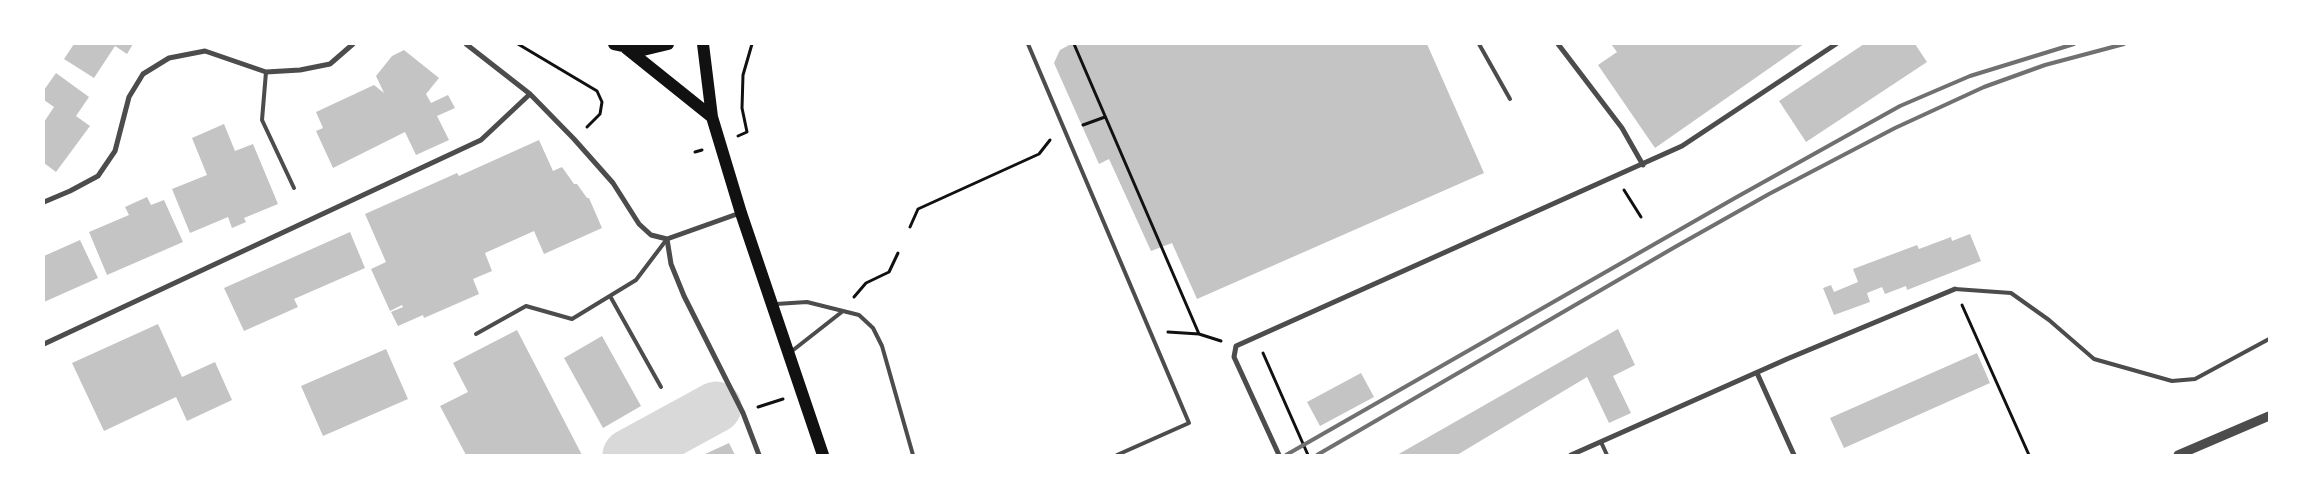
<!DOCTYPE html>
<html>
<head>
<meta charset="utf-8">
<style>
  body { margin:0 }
  #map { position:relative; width:2313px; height:499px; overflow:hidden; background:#fff; font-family:"Asap Condensed",sans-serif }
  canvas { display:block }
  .frame { position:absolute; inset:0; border:45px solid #fff; pointer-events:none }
</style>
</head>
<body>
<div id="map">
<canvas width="2313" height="499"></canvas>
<div class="frame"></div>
</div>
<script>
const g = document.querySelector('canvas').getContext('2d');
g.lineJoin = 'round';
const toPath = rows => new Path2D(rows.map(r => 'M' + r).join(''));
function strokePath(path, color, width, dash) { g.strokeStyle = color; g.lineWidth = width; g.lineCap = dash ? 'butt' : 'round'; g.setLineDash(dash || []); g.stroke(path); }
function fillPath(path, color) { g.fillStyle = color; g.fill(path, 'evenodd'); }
strokePath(toPath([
  [628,455,716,407]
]), '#d9d9d9', 51);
fillPath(toPath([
  [74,44,133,44,127,54,115,46,94,78,64,59],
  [1071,44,1427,44,1484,173,1197,299,1172,243,1151,251,1109,159,1099,164,1054,63,1060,50],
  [1611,44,1804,44,1655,148,1598,65,1617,52],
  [1864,44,1915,44,1927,62,1806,142,1779,101],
  [404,50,439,78,426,94,431,103,448,95,455,108,437,116,449,140,416,155,405,132,333,168,316,131,323,128,316,112,374,85,384,93,376,76,392,56],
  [56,73,89,97,76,116,90,126,56,172,44,163,44,122,54,107,44,100,44,90],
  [224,124,235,151,253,144,278,204,244,218,246,222,232,228,228,217,190,233,172,189,207,175,192,138],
  [539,140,553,171,562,167,574,184,577,184,587,198,589,198,602,228,544,254,534,231,485,253,492,271,473,279,479,294,424,318,423,315,398,326,391,312,403,307,402,305,390,311,371,269,386,262,365,214,457,173,459,176],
  [147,197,151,205,164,200,183,242,107,275,89,232,129,215,125,207],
  [350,232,365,268,294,299,298,307,244,331,224,288],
  [1970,234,1981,261,1907,290,1906,286,1885,294,1882,287,1867,293,1870,302,1834,315,1823,288,1831,285,1834,292,1858,282,1853,269,1917,245,1919,249,1951,237,1952,241],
  [80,240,98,278,44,302,44,256],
  [158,324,182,377,215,362,232,400,187,421,176,397,104,431,72,363],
  [1618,329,1635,365,1613,376,1631,413,1609,423,1587,377,1457,455,1397,455],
  [517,330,582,455,466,455,440,406,468,392,453,363],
  [602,336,641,406,603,428,564,358],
  [386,349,408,399,323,436,301,386],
  [1977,353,1990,383,1844,448,1830,418],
  [1361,373,1374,397,1320,426,1307,402],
  [729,443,735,455,703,455]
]), '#c4c4c4');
strokePath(toPath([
  [518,44,597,91,602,102,600,114,587,127],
  [1074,44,1199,334],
  [1083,125,1105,117],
  [738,136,747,132,742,108,743,75,752,44],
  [695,152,702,150],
  [1624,190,1641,217],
  [910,227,918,209,1039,154,1050,140],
  [854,297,866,283,889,272,898,253],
  [1962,305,2029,455],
  [1168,332,1199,334,1221,341],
  [1263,353,1308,455],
  [758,407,783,399]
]), '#111', 3);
strokePath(toPath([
  [1028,44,1189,423,1117,455],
  [1479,44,1510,99],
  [266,72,262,120,294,188],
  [1955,289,2011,293,2049,320,2094,359,2172,381,2195,379,2269,339],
  [610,296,661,387],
  [776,304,807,302,859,315,873,328,882,346,913,455],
  [476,334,526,306,572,319,636,280,667,239],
  [792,351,843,311],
  [1601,442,1607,455]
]), '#4c4c4c', 4);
strokePath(toPath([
  [466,44,530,94,574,139,613,183,639,224,651,235,667,239,740,213],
  [1558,44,1622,128,1643,165],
  [44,202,70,191,98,176,115,151,129,97,143,74,169,58,205,51,266,72,300,70,330,64,353,44],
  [667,239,671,264,684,296,743,413,759,455],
  [44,344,481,140,530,94],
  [1757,373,1794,455],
  [1279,455,1234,357,1236,346,1682,146,1836,44],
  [1571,455,1787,359,1955,289]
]), '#4c4c4c', 5);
strokePath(toPath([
  [2178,455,2269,416]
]), '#4c4c4c', 9);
strokePath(toPath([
  [614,44,643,50,668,44],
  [703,44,712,117,741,213,823,455],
  [626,48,712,117]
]), '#111', 12);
strokePath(toPath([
  [1286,455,1735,198,1900,106,1970,76,2074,44],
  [1317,455,1675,247,1769,194,1895,128,1984,87,2045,65,2124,44]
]), '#707070', 4);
</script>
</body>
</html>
